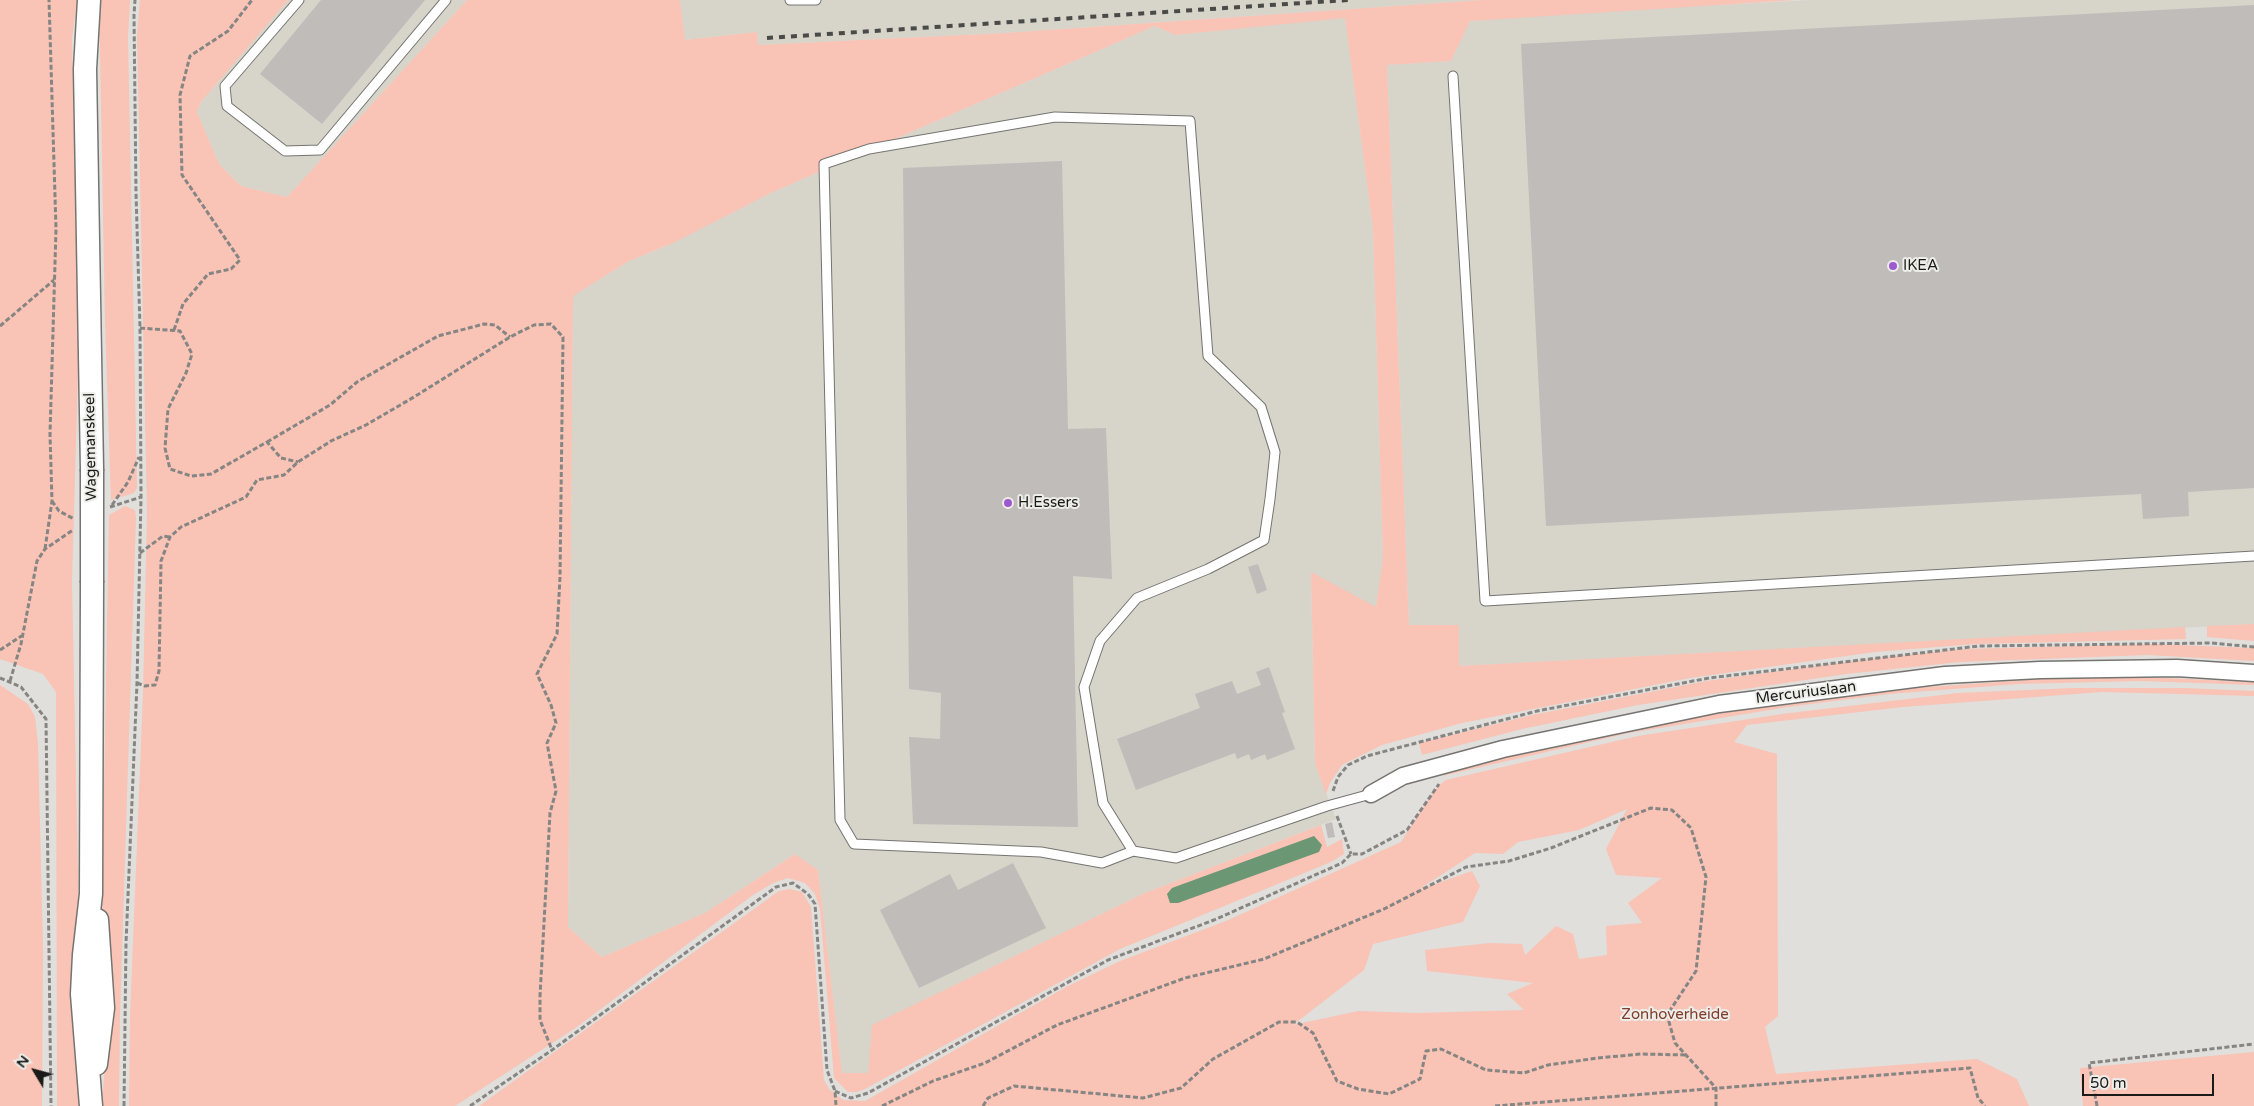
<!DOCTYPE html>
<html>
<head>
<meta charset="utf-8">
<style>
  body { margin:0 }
  #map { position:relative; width:2254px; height:1106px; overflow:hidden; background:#e0dfdc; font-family:"Varela Round",sans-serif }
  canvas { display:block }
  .north { position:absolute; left:10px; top:1046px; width:50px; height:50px; -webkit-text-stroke:4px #edede9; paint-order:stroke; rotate:307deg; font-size:14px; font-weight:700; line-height:20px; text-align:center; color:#1a1a19 }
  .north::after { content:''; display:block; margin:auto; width:18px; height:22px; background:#1a1a19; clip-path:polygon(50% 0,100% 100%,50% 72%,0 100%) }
  .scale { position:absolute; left:2082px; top:1074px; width:132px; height:22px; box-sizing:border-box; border:2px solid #1a1a19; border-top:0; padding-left:6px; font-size:15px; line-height:18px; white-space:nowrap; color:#1a1a19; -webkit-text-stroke:4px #edede9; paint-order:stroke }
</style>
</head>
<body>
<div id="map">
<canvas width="2254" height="1106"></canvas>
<div class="north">N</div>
<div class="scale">50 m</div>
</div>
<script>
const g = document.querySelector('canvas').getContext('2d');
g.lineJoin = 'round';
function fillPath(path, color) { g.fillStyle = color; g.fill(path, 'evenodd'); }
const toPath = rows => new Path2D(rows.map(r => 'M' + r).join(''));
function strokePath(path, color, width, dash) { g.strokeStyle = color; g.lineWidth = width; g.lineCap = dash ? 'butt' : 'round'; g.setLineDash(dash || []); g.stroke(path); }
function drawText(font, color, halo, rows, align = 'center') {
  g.font = font + ' "Varela Round",sans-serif'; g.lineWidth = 4; g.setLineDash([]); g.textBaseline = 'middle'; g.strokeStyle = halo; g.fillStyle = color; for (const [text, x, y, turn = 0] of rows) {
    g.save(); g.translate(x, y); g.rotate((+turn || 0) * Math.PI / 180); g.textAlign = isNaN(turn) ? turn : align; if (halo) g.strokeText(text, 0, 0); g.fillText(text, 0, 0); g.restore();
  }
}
fillPath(toPath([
  [288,0,467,0,287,197,241,186,219,164,197,112,201,102],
  [680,0,1482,0,1005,33,758,45,757,32,685,40],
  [1811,0,2254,0,2254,624,1459,666,1409,625,1387,65,1451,61,1469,21,1570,13],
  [1345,17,1373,229,1383,557,1376,608,1311,573,1315,764,1336,819,1145,893,873,1025,868,1073,842,1073,818,870,795,854,705,913,602,957,568,927,573,296,629,261,664,247,773,192,1155,26,1175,35]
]), '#d7d4ca');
fillPath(toPath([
  [0,0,77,0,72,39,79,338,72,581,79,924,79,1106,57,1106,56,692,43,674,0,659],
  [99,0,130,0,128,38,137,488,134,493,111,500,105,322],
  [140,0,288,0,201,102,197,112,219,164,241,186,287,197,467,0,680,0,685,40,757,32,758,45,1005,33,1482,0,1796,0,1470,21,1451,61,1387,65,1409,625,1459,625,1459,666,2185,627,2186,639,1976,644,1875,652,1690,678,1462,723,1382,745,1342,765,1330,783,1326,794,1315,764,1311,572,1376,607,1383,557,1373,229,1345,18,1175,35,1155,26,773,192,673,243,629,261,573,296,568,927,602,957,705,913,795,854,818,870,842,1073,868,1073,872,1025,1145,893,1321,825,1327,847,1342,839,1344,854,1331,862,1120,949,865,1089,857,1092,848,1092,834,1078,820,909,815,894,805,883,788,878,773,883,753,895,574,1029,455,1106,129,1106,130,1016,143,694,147,512,137,35],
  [125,506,135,510,136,517,120,1015,119,1106,102,1106,108,1022,107,939,102,904,109,515],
  [2254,624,2254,641,2207,637,2207,626],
  [2152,644,2254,648,2254,661,2148,655,1960,662,1846,674,1638,705,1522,729,1422,755,1419,743,1532,715,1706,681,1875,658,1963,649],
  [2144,677,2254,682,2254,685,2140,681,2018,684,1889,694,1788,707,1629,733,1442,776,1467,765,1627,730,1717,713,1886,690,2040,679],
  [0,685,28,704,35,717,38,743,43,948,42,1106,0,1106],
  [2073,688,2184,688,2254,691,2254,696,2102,692,1903,707,1747,725,1734,742,1777,754,1778,1016,1765,1027,1776,1074,1977,1059,2017,1079,2029,1106,479,1106,779,891,790,889,802,892,811,907,824,1080,829,1089,843,1100,865,1101,1066,987,1120,961,1226,921,1401,842,1425,804,1438,786,1446,780,1638,736,1782,714,1958,693],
  [1627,809,1606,849,1616,875,1662,878,1628,903,1642,923,1606,926,1607,955,1579,959,1573,934,1556,926,1525,955,1522,944,1490,943,1425,950,1427,971,1533,983,1507,994,1524,1010,1417,1013,1358,1011,1293,1025,1364,970,1373,944,1463,922,1480,886,1472,871,1418,890,1475,853,1503,854,1518,842,1579,830],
  [2254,1052,2254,1106,2083,1106,2080,1068]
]), '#f9c3b5');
fillPath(toPath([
  [1314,836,1322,845,1319,852,1178,903,1170,903,1167,894,1172,888]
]), '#6b9775');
fillPath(toPath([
  [321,0,425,0,322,124,260,74],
  [2254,5,2254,488,2188,492,2189,516,2143,519,2141,494,1546,526,1521,44],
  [1062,161,1068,429,1106,428,1112,579,1073,576,1078,827,913,824,909,737,940,739,941,693,909,689,903,168],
  [1258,564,1267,590,1257,594,1248,567],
  [1269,667,1285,712,1282,713,1295,749,1267,760,1265,754,1251,760,1249,754,1237,759,1235,753,1136,790,1117,739,1200,708,1195,694,1232,681,1237,694,1261,685,1256,672],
  [1332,822,1335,837,1328,838,1325,824],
  [1013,863,1046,928,919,988,880,910,950,874,958,890]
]), '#bfbcba');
const service = toPath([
  [299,0,225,86,227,106,285,151,320,150,446,0],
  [790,0,816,0],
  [1453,76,1485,601,2254,556],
  [1133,851,1102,863,1041,852,854,844,840,820,824,164,869,149,1055,117,1190,121,1208,356,1261,407,1275,452,1270,499,1264,540,1208,569,1137,598,1100,641,1084,687,1103,803,1133,851,1176,858,1327,806,1371,794]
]);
const minor = toPath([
  [1371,794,1403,776,1503,749,1719,704,1945,675,2040,670,2177,668,2254,673]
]);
const secondary = toPath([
  [89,0,85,69,92,469],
  [96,1064,103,1008,97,920],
  [91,1106,82,994,84,955,91,894,92,583]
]);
strokePath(service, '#757471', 11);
strokePath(minor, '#757471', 19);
strokePath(secondary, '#757471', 25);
strokePath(toPath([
  [0,326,54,280],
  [140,328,180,331,192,354,186,373,168,409,165,448,170,469,191,476,211,474,267,442,281,458,298,462],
  [174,330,183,304,208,274,231,269,240,260,182,175,180,95,190,56,228,31,252,0],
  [267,442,330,405,357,382,438,336,484,324,495,325,510,337],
  [52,501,59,511,74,519],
  [112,505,128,482,139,457],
  [110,507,141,497],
  [45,549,52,501,50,434,56,229,49,0],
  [140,553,163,536,170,537],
  [0,650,23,635],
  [0,678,21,687,46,719,51,1106],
  [10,681,21,644,37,561,45,549,73,530],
  [137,683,145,686,155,685,159,671,161,561,170,537,181,527,246,497,257,480,284,475,298,462,331,441,366,425,414,397,510,337,534,325,551,324,563,337,560,577,557,634,537,674,551,705,556,723,547,743,556,791,550,813,540,996,540,1020,552,1050],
  [1333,791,1338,777,1348,765,1367,756,1537,711,1709,678,1979,646,2212,643,2254,647],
  [1337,816,1351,854],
  [835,1091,851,1098,868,1093,1108,960,1214,920,1342,863,1351,854,1362,854,1407,830,1439,784],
  [124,1106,126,943,137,683,141,497,140,328,136,193,134,15,135,0],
  [470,1106,552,1050,776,887,793,883,808,894,815,904,827,1070,835,1091,836,1106],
  [882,1106,933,1081,985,1063,1057,1025,1185,978,1264,959,1384,909,1466,867,1509,861,1551,848,1651,808,1672,810,1691,828,1706,877,1696,971,1667,1015,1675,1043,1716,1088,1716,1106],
  [983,1106,988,1098,1014,1086,1143,1098,1181,1088,1213,1059,1279,1022,1297,1022,1313,1033,1337,1081,1358,1089,1389,1094,1420,1079,1426,1051,1441,1049,1486,1070,1524,1073,1548,1065,1598,1058,1641,1054,1686,1055],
  [1495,1106,1970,1068,1978,1098,1985,1106],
  [2097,1106,2089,1063,2254,1044]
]), '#858583', 3, [5, 2.5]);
strokePath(service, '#fff', 9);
strokePath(minor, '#fff', 16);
strokePath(secondary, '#fff', 22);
strokePath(toPath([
  [767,38,1348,0]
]), '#4a4a48', 4, [6, 6]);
const secondaryBridge = toPath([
  [92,469,92,583]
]);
strokePath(secondaryBridge, '#757471', 25, []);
strokePath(secondaryBridge, '#fff', 22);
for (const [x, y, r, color] of [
  [1893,266,5,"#9d5ad0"],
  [1008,503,5,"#9d5ad0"]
]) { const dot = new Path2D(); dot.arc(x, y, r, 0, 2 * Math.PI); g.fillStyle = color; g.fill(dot); strokePath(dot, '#edede9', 2); }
drawText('15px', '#1a1a19', '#edede9', [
  ["IKEA",1903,266],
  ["H.Essers",1018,503]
], 'left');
drawText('15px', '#1a1a19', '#edede9', [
  ["Wagemanskeel",91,447,-91],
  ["Mercuriuslaan",1806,693,-7]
]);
drawText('15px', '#803c2a', '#edede9', [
  ["Zonhoverheide",1675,1015]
]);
</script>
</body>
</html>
